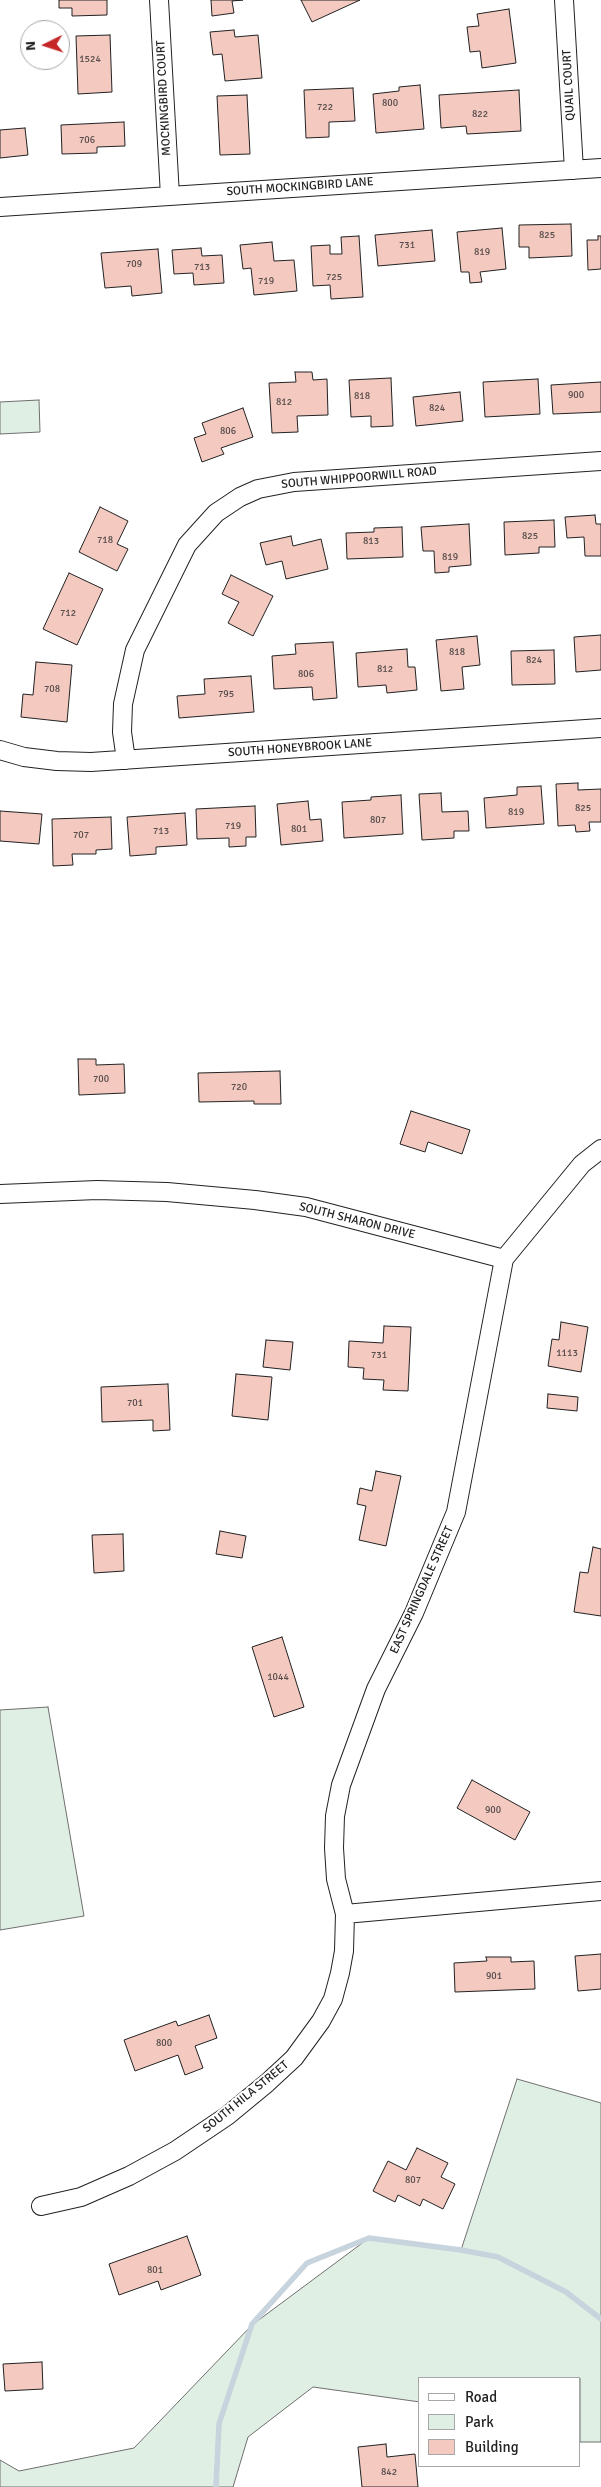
<!DOCTYPE html>
<html>
<head>
<meta charset="utf-8">
<style>
  body { margin:0 }
  #map { position:relative; width:601px; height:2487px; overflow:hidden; background:#fff; font-family:Signika,sans-serif }
  canvas { display:block }
  .legend { position:absolute; left:418px; top:2377px; width:162px; height:90px; box-sizing:border-box; background:#fff; border:1px solid #a7a7a7; margin:0; padding:6px 9px; list-style:none; font-size:15px; color:#222 }
  .legend li { display:flex; align-items:center; gap:10px; height:25px }
  .legend b { width:25px; border:1px solid #a7a7a7 }
  .north { position:absolute; left:20px; top:20px; width:50px; height:50px; box-sizing:border-box; background:#fff; border:1px solid #a7a7a7; border-radius:50%; rotate:266deg; font-size:14px; font-weight:700; line-height:20px; text-align:center; color:#222 }
  .north::after { content:''; display:block; margin:auto; width:18px; height:22px; background:#c62828; clip-path:polygon(50% 0,100% 100%,50% 72%,0 100%) }
</style>
</head>
<body>
<div id="map">
<canvas width="601" height="2487"></canvas>
<ul class="legend">
<li><b style="height:6px;background:#fff"></b>Road</li>
<li><b style="height:14px;background:#e0efe3"></b>Park</li>
<li><b style="height:14px;background:#f3c9c0"></b>Building</li>
</ul>
<div class="north">N</div>
</div>
<script>
const g = document.querySelector('canvas').getContext('2d');
g.lineJoin = 'round';
function fillPath(path, color) { g.fillStyle = color; g.fill(path, 'evenodd'); }
const toPath = rows => new Path2D(rows.map(r => 'M' + r).join(''));
function strokePath(path, color, width, dash) { g.strokeStyle = color; g.lineWidth = width; g.lineCap = dash ? 'butt' : 'round'; g.setLineDash(dash || []); g.stroke(path); }
function drawText(font, color, halo, rows, align = 'center') {
  g.font = font + ' Signika,sans-serif'; g.lineWidth = 4; g.setLineDash([]); g.textBaseline = 'middle'; g.strokeStyle = halo; g.fillStyle = color; for (const [text, x, y, turn = 0] of rows) {
    g.save(); g.translate(x, y); g.rotate((+turn || 0) * Math.PI / 180); g.textAlign = isNaN(turn) ? turn : align; if (halo) g.strokeText(text, 0, 0); g.fillText(text, 0, 0); g.restore();
  }
}
const green = toPath([
  [39,400,40,432,0,434,0,402,39,400],
  [48,1707,84,1916,0,1930,0,1710,48,1707],
  [517,2079,601,2103,601,2442,580,2442,580,2378,420,2378,420,2402,313,2387,248,2437,233,2487,0,2487,0,2460,19,2471,134,2448,252,2325,369,2238,461,2250,517,2079]
]);
fillPath(green, '#e0efe3');
strokePath(green, '#6f6f6f', 1);
strokePath(toPath([
  [216,2487,219,2424,252,2324,307,2263,369,2238,461,2250,498,2257,566,2292,601,2319]
]), '#c7d3dd', 5.5);
const building = toPath([
  [59,0,107,0,107,15,72,16,72,8,59,8,59,0],
  [211,0,243,0,232,1,234,13,212,16,211,0],
  [301,0,360,0,312,22,301,0],
  [509,9,516,63,482,68,480,51,470,52,467,27,479,26,477,14,509,9],
  [234,30,235,37,258,35,262,78,225,81,222,54,213,55,210,32,234,30],
  [110,35,112,92,78,94,76,36,110,35],
  [420,85,424,129,376,133,373,94,399,91,399,87,420,85],
  [353,88,355,121,329,122,329,137,306,138,304,90,353,88],
  [519,90,521,131,467,134,466,126,441,128,439,95,519,90],
  [247,95,250,154,220,155,217,96,247,95],
  [124,122,125,146,97,147,97,153,62,154,61,125,124,122],
  [25,128,28,155,0,158,0,130,25,128],
  [571,224,572,256,529,258,529,247,519,247,519,225,571,224],
  [502,228,506,269,480,272,482,282,470,283,469,272,461,272,457,232,502,228],
  [432,230,435,261,378,266,375,235,432,230],
  [359,236,363,297,331,299,330,285,313,286,311,246,330,245,330,254,342,254,341,237,359,236],
  [598,236,601,236,601,269,588,270,587,240,598,240,598,236],
  [272,242,274,261,294,260,297,291,254,295,251,268,243,269,240,245,272,242],
  [201,248,202,256,222,255,224,283,194,285,193,273,174,274,172,250,201,248],
  [158,249,162,293,132,296,131,286,105,288,101,253,158,249],
  [295,372,312,372,313,380,327,379,328,415,297,416,298,432,272,433,269,383,296,382,295,372],
  [391,378,393,426,371,427,371,416,351,417,349,380,391,378],
  [538,379,540,414,485,417,483,382,538,379],
  [601,382,601,412,553,414,551,385,601,382],
  [460,392,463,421,416,426,413,397,460,392],
  [243,408,253,437,221,448,224,454,202,462,194,438,206,434,202,423,243,408],
  [100,507,128,521,117,544,128,549,117,571,79,552,100,507],
  [595,515,596,524,601,524,601,556,585,556,584,537,567,538,565,517,595,515],
  [554,520,555,547,539,547,539,553,505,555,504,522,554,520],
  [469,524,471,565,449,567,449,572,435,573,434,551,423,551,421,527,469,524],
  [402,527,403,557,347,559,346,533,374,532,374,528,402,527],
  [291,536,293,546,321,539,328,569,286,579,282,561,266,565,260,543,291,536],
  [69,573,103,589,77,645,43,629,69,573],
  [231,575,273,596,253,636,228,623,239,602,222,594,231,575],
  [601,635,601,670,576,672,574,637,601,635],
  [477,636,480,665,462,667,464,689,441,691,436,640,477,636],
  [333,642,337,698,313,700,312,687,274,689,272,656,296,654,295,644,333,642],
  [407,649,408,667,415,667,417,690,387,693,386,685,358,687,356,653,407,649],
  [554,650,555,684,512,685,511,651,554,650],
  [36,662,72,665,67,722,21,717,23,694,33,695,36,662],
  [251,676,254,712,179,718,177,696,205,694,204,679,251,676],
  [578,783,578,790,601,789,601,822,589,822,590,831,576,832,575,825,558,826,556,784,578,783],
  [541,786,544,824,486,828,484,798,517,795,517,787,541,786],
  [441,793,442,812,468,811,469,831,454,831,454,838,422,840,419,794,441,793],
  [401,795,403,834,344,838,342,802,371,800,371,797,401,795],
  [308,801,310,820,321,819,323,841,281,845,277,804,308,801],
  [255,806,256,837,246,837,246,846,229,847,229,838,197,839,196,809,255,806],
  [0,811,42,814,39,844,0,841,0,811],
  [185,813,187,845,156,847,156,854,130,856,127,817,185,813],
  [111,817,112,849,96,850,96,854,72,854,73,865,53,866,52,819,111,817],
  [78,1059,96,1059,96,1065,124,1064,125,1093,79,1095,78,1059],
  [280,1071,281,1104,254,1104,254,1101,199,1102,198,1073,280,1071],
  [411,1111,470,1130,462,1154,428,1142,425,1152,400,1144,411,1111],
  [561,1322,588,1327,581,1372,548,1366,552,1339,559,1340,561,1322],
  [384,1326,411,1327,408,1391,383,1390,384,1380,363,1379,364,1368,348,1367,349,1341,383,1343,384,1326],
  [266,1340,293,1342,290,1370,263,1367,266,1340],
  [236,1374,272,1377,268,1420,232,1416,236,1374],
  [168,1384,170,1430,153,1431,153,1420,102,1422,101,1387,168,1384],
  [548,1394,578,1397,577,1411,547,1408,548,1394],
  [376,1471,401,1476,386,1546,359,1540,366,1506,357,1504,360,1488,372,1491,376,1471],
  [220,1531,246,1536,242,1558,216,1554,220,1531],
  [123,1534,124,1571,94,1573,92,1535,123,1534],
  [593,1547,601,1549,601,1616,574,1612,580,1572,588,1573,593,1547],
  [282,1637,304,1707,274,1717,252,1647,282,1637],
  [472,1780,530,1812,515,1840,457,1808,472,1780],
  [601,1954,601,1989,578,1991,575,1956,601,1954],
  [486,1957,511,1957,511,1962,534,1961,535,1989,455,1992,454,1963,487,1961,486,1957],
  [209,2015,217,2038,195,2046,203,2068,185,2075,178,2055,135,2071,124,2040,176,2021,178,2026,209,2015],
  [417,2148,448,2163,441,2177,455,2184,443,2209,423,2199,420,2206,398,2195,395,2202,373,2191,388,2161,406,2170,417,2148],
  [187,2236,201,2275,161,2290,158,2281,119,2295,109,2264,187,2236],
  [42,2362,43,2389,5,2391,3,2364,42,2362],
  [386,2444,387,2457,415,2454,418,2487,362,2487,358,2447,386,2444]
]);
fillPath(building, '#f3c9c0');
strokePath(building, '#222', 1);
const minor = toPath([
  [159,0,170,196],
  [564,0,574,170],
  [0,207,601,168],
  [0,750,24,757,57,761,91,762,601,728],
  [126,760,122,732,123,704,135,650,187,545,216,513,240,497,258,489,294,482,601,461],
  [0,1194,97,1190,167,1192,255,1200,306,1207,504,1259],
  [345,1914,601,1891],
  [41,2206,81,2197,129,2176,175,2151,227,2116,267,2083,294,2058,321,2021,333,1999,340,1973,344,1951,345,1914,336,1879,334,1848,335,1816,341,1785,376,1689,414,1613,456,1512,504,1259,582,1164,601,1149]
]);
strokePath(minor, '#222', 20);
strokePath(minor, '#fff', 18);
drawText('10px', '#564c4a', null, [
  ["1524",90,59],
  ["800",390,103],
  ["722",325,107],
  ["822",480,114],
  ["706",87,140],
  ["825",547,235],
  ["731",407,245],
  ["819",482,252],
  ["709",134,264],
  ["713",202,267],
  ["725",334,277],
  ["719",266,281],
  ["900",576,395],
  ["818",362,396],
  ["812",284,402],
  ["824",437,408],
  ["806",228,431],
  ["825",530,536],
  ["718",105,540],
  ["813",371,541],
  ["819",450,557],
  ["712",68,613],
  ["818",457,652],
  ["824",534,660],
  ["812",385,669],
  ["806",306,674],
  ["708",52,689],
  ["795",226,694],
  ["825",583,808],
  ["819",516,812],
  ["807",378,820],
  ["719",233,826],
  ["801",299,829],
  ["713",161,831],
  ["707",81,835],
  ["700",101,1079],
  ["720",239,1087],
  ["1113",567,1353],
  ["731",379,1355],
  ["701",135,1403],
  ["1044",278,1677],
  ["900",493,1810],
  ["901",494,1976],
  ["800",164,2043],
  ["807",413,2180],
  ["801",155,2270],
  ["842",389,2472]
]);
drawText('12px', '#222', '#fff', [
  ["QUAIL COURT",569,85,-93],
  ["MOCKINGBIRD COURT",164,98,-93],
  ["SOUTH MOCKINGBIRD LANE",300,187,-4],
  ["SOUTH WHIPPOORWILL ROAD",359,478,-5],
  ["SOUTH HONEYBROOK LANE",300,748,-4],
  ["SOUTH SHARON DRIVE",357,1221,14],
  ["EAST SPRINGDALE STREET",422,1590,-66],
  ["SOUTH HILA STREET",246,2097,-39]
]);
</script>
</body>
</html>
